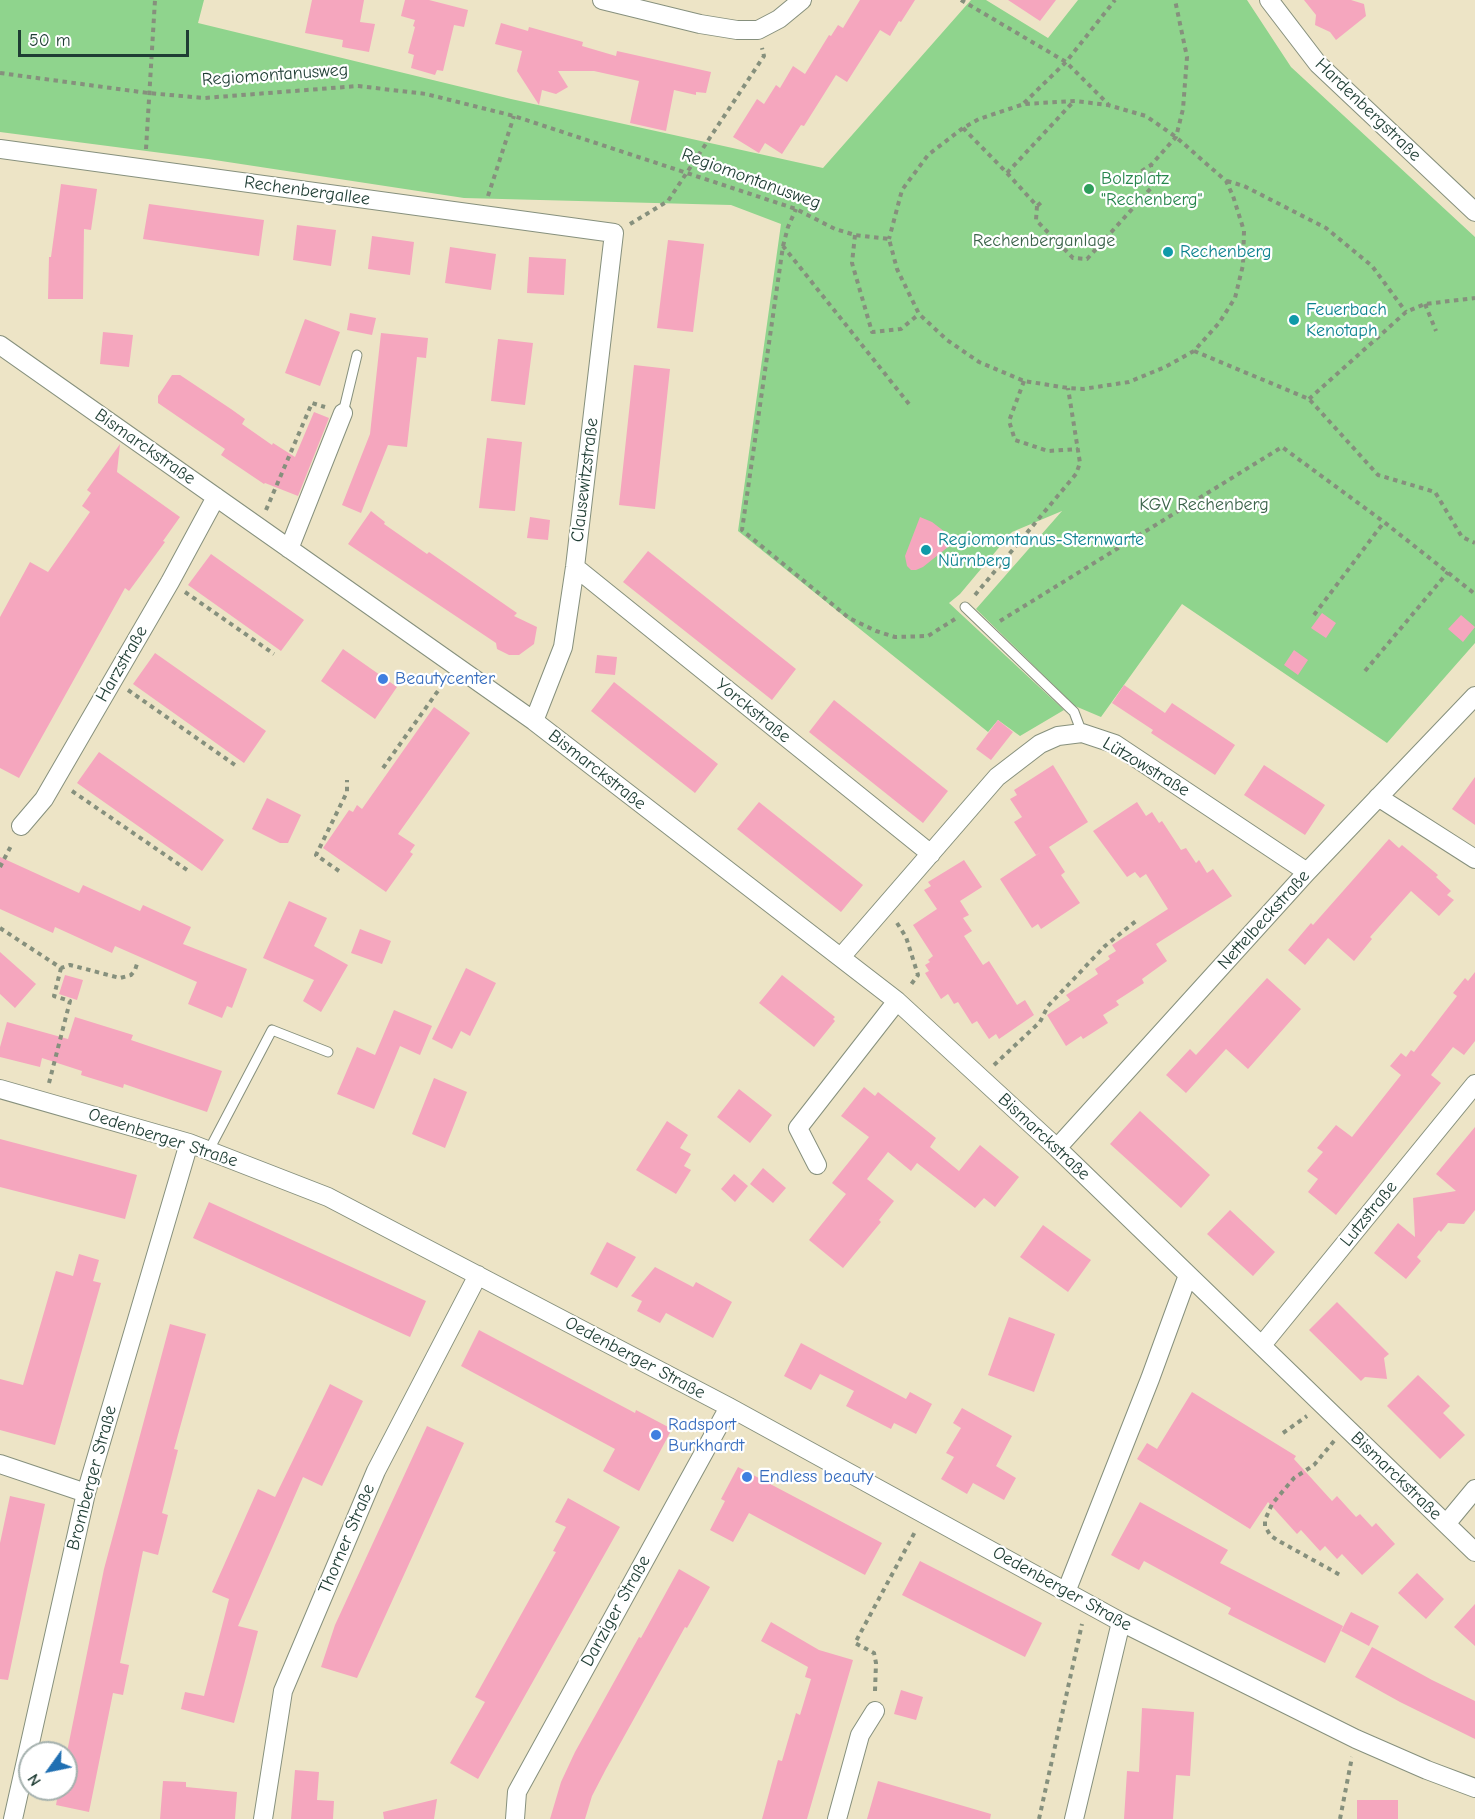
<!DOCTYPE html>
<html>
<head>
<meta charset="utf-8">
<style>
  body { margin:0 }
  #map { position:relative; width:1475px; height:1819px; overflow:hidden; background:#ede4c6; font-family:"Comic Neue",sans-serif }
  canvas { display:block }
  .north { position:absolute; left:18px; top:1741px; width:60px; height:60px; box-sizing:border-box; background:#fff; border:2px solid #a5b1ae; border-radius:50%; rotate:237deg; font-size:16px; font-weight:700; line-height:24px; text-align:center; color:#1f3d34 }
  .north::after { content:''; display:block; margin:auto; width:21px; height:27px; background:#1f6fb2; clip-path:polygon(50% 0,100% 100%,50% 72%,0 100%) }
  .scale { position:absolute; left:18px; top:30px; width:171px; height:27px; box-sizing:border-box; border:3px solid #1f3d34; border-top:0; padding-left:8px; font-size:18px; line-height:21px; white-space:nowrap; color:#1f3d34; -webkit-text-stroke:4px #fff; paint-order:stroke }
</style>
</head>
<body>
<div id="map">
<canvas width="1475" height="1819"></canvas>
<div class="north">N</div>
<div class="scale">50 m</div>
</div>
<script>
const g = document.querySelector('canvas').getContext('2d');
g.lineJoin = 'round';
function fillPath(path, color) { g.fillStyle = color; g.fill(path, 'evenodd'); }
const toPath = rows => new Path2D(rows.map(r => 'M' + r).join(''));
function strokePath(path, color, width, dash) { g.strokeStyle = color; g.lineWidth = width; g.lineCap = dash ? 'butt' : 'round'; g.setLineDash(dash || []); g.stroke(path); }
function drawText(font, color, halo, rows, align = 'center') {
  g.font = font + ' "Comic Neue",sans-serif'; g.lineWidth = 4.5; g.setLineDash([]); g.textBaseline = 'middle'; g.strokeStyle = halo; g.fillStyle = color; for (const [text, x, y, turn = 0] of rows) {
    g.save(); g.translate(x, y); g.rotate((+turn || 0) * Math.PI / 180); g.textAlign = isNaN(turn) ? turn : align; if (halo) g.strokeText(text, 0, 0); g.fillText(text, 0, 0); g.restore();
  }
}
fillPath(toPath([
  [0,0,204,0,198,23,511,99,823,168,971,0,986,0,1048,38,1078,0,1247,0,1291,67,1475,237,1475,643,1387,743,1182,604,1101,717,1075,706,976,609,1062,511,1012,532,960,594,949,603,1064,710,1020,736,998,720,988,732,738,531,781,224,731,205,464,198,208,159,0,132]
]), '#8fd48d');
fillPath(toPath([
  [312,0,364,0,360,22,375,24,369,52,342,47,343,40,305,33],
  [405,0,429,0,468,10,464,27,454,25,443,71,437,70,435,75,411,68,414,55,408,53,415,27,413,26,415,20,401,16],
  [860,0,915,0,901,22,899,21,890,36,880,30,847,82,836,75,804,126,801,125,782,154,765,143,759,153,733,137,757,99,764,104,776,85,780,88,793,66,805,74,829,35,831,36,838,25,843,28],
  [1008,0,1056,0,1040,21],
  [1304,0,1351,0,1364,4,1366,16,1336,40,1330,32,1315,25,1316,15],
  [501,23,528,31,529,27,583,42,582,46,616,56,617,51,711,72,706,93,696,92,696,95,674,90,666,131,630,123,639,81,594,71,558,71,568,87,556,94,542,90,539,105,517,71,522,51,495,44],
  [61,184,97,189,91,230,84,229,83,299,48,299,49,257,51,257],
  [149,204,264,220,259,256,143,239],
  [297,225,336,230,331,266,293,260],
  [372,236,414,242,410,275,368,269],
  [668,240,704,244,693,332,657,328],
  [450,247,496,254,491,290,445,283],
  [529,257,566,259,564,295,527,293],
  [350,313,376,318,372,335,347,330],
  [305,319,340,332,320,386,285,373],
  [103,332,133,335,129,367,100,364],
  [381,333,428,338,426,358,417,357,407,447,388,445,361,513,342,505,370,434],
  [498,339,533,343,525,405,491,401],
  [634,365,670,369,655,509,619,505],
  [172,375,180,375,231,409,245,419,242,424,272,445,273,443,295,457,314,412,329,418,298,496,265,483,264,484,221,455,225,449,158,403,158,396],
  [487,438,522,442,515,511,479,508],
  [120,444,117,472,180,517,163,541,165,542,129,591,125,588,19,778,0,768,0,617,30,562,48,572,90,512,82,506,91,493,87,490],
  [371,511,385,522,384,524,427,554,429,552,517,613,514,616,537,627,534,644,519,655,509,655,497,649,496,643,348,544],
  [530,517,550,520,548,540,527,538],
  [920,517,932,522,945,532,953,543,923,567,916,570,911,570,907,566,905,556],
  [648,551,796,669,772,700,623,582],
  [211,554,304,620,281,651,188,585],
  [1322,613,1336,623,1326,638,1311,628],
  [1461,615,1475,627,1463,642,1448,629],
  [343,649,397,687,375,719,321,681],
  [1294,650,1308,660,1298,675,1284,665],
  [155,653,266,731,244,763,133,684],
  [597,655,617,657,615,675,595,673],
  [614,682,718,764,695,793,591,711],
  [1124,685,1165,713,1172,703,1235,745,1215,775,1151,733,1153,730,1112,703],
  [834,700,948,791,923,823,809,732],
  [434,707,470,733,398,834,415,845,410,852,413,854,386,892,323,848,349,810,353,812,357,805,362,809],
  [998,720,1013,732,991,760,976,749],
  [99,752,224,840,202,871,77,783],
  [1053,765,1088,822,1049,847,1065,872,1061,875,1080,903,1041,929,1038,924,1032,928,1000,879,1041,852,1036,855,1014,822,1022,817,1010,799,1017,795,1014,790],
  [1264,765,1325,805,1305,835,1244,795],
  [1475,777,1475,825,1452,809],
  [267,798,301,815,288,843,280,843,252,829],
  [759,802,863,885,841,912,737,829],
  [1137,802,1146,816,1152,812,1159,823,1162,821,1181,850,1186,848,1196,863,1199,860,1207,873,1213,869,1232,896,1156,944,1167,961,1142,979,1144,983,1116,1001,1119,1005,1103,1015,1108,1023,1083,1039,1081,1036,1066,1046,1047,1015,1070,1000,1066,995,1098,974,1095,969,1110,959,1108,956,1116,951,1112,945,1168,909,1146,874,1140,878,1135,872,1127,877,1093,831],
  [1389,839,1399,848,1402,845,1438,875,1436,877,1451,891,1447,895,1454,900,1439,916,1411,891,1370,937,1372,939,1354,961,1328,938,1305,965,1288,950,1311,923,1313,925],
  [0,857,79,893,83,885,140,911,143,905,191,927,183,944,247,969,232,1008,227,1006,222,1018,188,1004,197,982,115,946,112,953,55,927,53,933,0,909],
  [964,860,982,887,960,901,969,915,963,918,972,931,964,936,983,965,989,961,1017,1005,1025,1000,1034,1015,999,1039,996,1034,989,1039,977,1021,972,1024,958,1002,954,1004,948,994,941,999,925,973,929,971,925,965,930,962,928,960,933,956,913,925,937,909,924,890,931,886,928,882],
  [289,901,327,918,314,946,348,965,321,1012,303,1001,314,980,263,958],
  [360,929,391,941,382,964,351,953],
  [0,952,36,984,15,1008,0,994],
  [466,968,496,983,470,1036,461,1031,452,1049,432,1039],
  [1475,972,1475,1041,1464,1055,1453,1047,1431,1075,1441,1083,1336,1215,1308,1192,1318,1179,1307,1171,1323,1152,1317,1148,1336,1125,1352,1137,1401,1075,1390,1066,1401,1053,1406,1057,1411,1050,1414,1052,1457,996,1453,993,1465,978,1468,981],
  [65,975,83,980,77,1000,59,994],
  [782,975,835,1017,833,1019,835,1021,814,1047,759,1003],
  [1267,978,1301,1009,1248,1069,1226,1049,1186,1093,1166,1075,1190,1049,1196,1055],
  [394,1010,432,1026,420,1055,400,1046,374,1109,337,1094,357,1047,375,1055],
  [75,1017,133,1035,131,1040,222,1071,207,1112,124,1084,123,1088,81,1075,82,1071,42,1058,40,1067,0,1057,0,1047,7,1022,68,1039],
  [434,1078,467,1092,445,1148,412,1134],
  [864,1087,875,1096,878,1092,936,1138,930,1147,959,1171,980,1145,1019,1177,995,1207,984,1198,975,1208,917,1163,911,1171,888,1152,867,1179,894,1201,879,1220,881,1222,843,1268,809,1240,846,1194,832,1183,869,1137,841,1116],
  [739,1089,772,1115,750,1143,717,1117],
  [1140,1111,1210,1175,1181,1208,1110,1144],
  [667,1121,688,1135,680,1148,691,1154,684,1166,691,1170,676,1194,636,1170],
  [1475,1127,1475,1210,1464,1224,1448,1223,1441,1232,1439,1230,1417,1257,1421,1261,1406,1279,1374,1253,1398,1223,1415,1237,1413,1198,1456,1191,1436,1174],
  [0,1139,137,1175,125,1219,0,1187],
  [763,1168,786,1188,773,1203,750,1184],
  [734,1174,748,1186,735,1202,721,1189],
  [209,1202,426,1301,410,1337,193,1238],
  [1230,1210,1275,1252,1253,1276,1207,1234],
  [1043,1225,1091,1260,1068,1292,1020,1257],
  [607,1242,636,1257,617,1288,590,1274],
  [79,1254,99,1260,93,1281,101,1283,55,1445,0,1430,0,1379,23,1385,56,1271,73,1276],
  [655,1267,693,1287,696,1282,732,1302,713,1338,666,1313,660,1323,637,1311,642,1301,631,1296],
  [1337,1302,1389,1354,1384,1358,1387,1379,1365,1377,1361,1381,1309,1330],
  [1009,1317,1055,1334,1034,1392,988,1375],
  [170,1324,206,1334,174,1449,178,1450,162,1513,168,1515,158,1555,143,1551,120,1663,129,1665,123,1695,113,1693,89,1812,56,1805,59,1789,66,1789,66,1757,104,1569],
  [479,1330,635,1413,636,1410,672,1429,639,1491,603,1471,615,1449,461,1366],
  [801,1343,906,1399,910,1392,932,1404,916,1434,894,1423,891,1429,846,1406,854,1391,820,1374,811,1390,784,1376],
  [1418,1375,1450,1406,1443,1413,1465,1435,1440,1459,1387,1406],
  [330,1384,363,1401,322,1486,303,1477,238,1626,258,1631,234,1723,181,1709,185,1692,204,1696,229,1599,212,1592,258,1489,275,1497],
  [1192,1392,1296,1456,1294,1459,1332,1501,1337,1496,1356,1517,1360,1514,1372,1527,1376,1523,1395,1544,1362,1575,1342,1554,1337,1559,1325,1546,1320,1551,1301,1530,1297,1534,1268,1502,1250,1529,1137,1459,1147,1443,1157,1449],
  [962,1408,1012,1436,996,1466,1016,1478,1004,1500,973,1483,967,1494,941,1479,954,1457,946,1453,961,1428,953,1423],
  [427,1426,464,1443,357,1678,321,1667,335,1625],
  [738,1467,882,1543,865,1575,749,1513,733,1542,710,1530,725,1501,721,1499],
  [10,1496,45,1504,8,1680,0,1679,0,1543],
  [568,1498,620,1527,478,1779,450,1763,485,1702,475,1697,556,1552,553,1551,566,1527,555,1522],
  [1140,1502,1228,1550,1220,1563,1343,1626,1325,1663,1228,1614,1231,1608,1144,1561,1139,1570,1111,1555],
  [920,1561,1042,1623,1025,1657,902,1595],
  [679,1569,710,1587,687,1628,685,1627,606,1769,592,1796,585,1819,550,1819,561,1782,575,1752,639,1637,641,1638],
  [1417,1573,1444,1599,1426,1619,1398,1593],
  [1475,1604,1475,1646,1454,1627],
  [1351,1612,1379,1626,1369,1646,1341,1631],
  [771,1622,819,1650,853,1660,807,1819,762,1819,778,1760,782,1761,796,1713,800,1715,811,1679,805,1677,808,1667,761,1641],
  [1372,1647,1432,1680,1475,1701,1475,1739,1400,1702,1355,1677],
  [901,1690,923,1697,916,1720,894,1714],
  [1142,1708,1194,1712,1190,1776,1176,1775,1173,1819,1124,1819,1127,1771,1139,1772],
  [295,1770,319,1772,317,1800,334,1801,333,1819,291,1819],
  [163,1781,186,1782,186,1787,237,1792,235,1819,160,1819],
  [878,1781,991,1814,990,1819,867,1819],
  [437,1799,434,1819,384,1819,383,1812],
  [1357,1800,1398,1800,1398,1819,1357,1819]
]), '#f5a6be');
const lane = toPath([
  [343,413,357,355],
  [965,607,1074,712,1082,733],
  [209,1150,272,1030,328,1052]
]);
const street = toPath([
  [602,0,700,24,737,30,758,30,779,19,802,0],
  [1269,0,1318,64,1475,212],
  [0,149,614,233,575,567,563,647,534,721],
  [0,345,534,721,897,1001,1057,1148,1475,1552],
  [289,549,343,413],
  [575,567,931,854],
  [1378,797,1475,859],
  [21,826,44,799,55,780,170,582,216,497],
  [841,957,997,777,1040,744,1058,736,1082,733,1115,744,1307,872],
  [0,1089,189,1143,328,1197,729,1407,1121,1622,1356,1739,1427,1770,1475,1788],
  [1057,1148,1307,872,1475,696],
  [817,1165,798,1128,897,1001],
  [1262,1345,1475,1084],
  [0,1464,86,1493],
  [1446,1524,1475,1489],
  [1066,1592,1150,1379,1188,1275],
  [13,1819,86,1493,189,1143],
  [263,1819,283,1691,376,1471,478,1275],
  [515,1819,517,1792,729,1407],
  [837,1819,860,1735,875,1711],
  [1074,1819,1121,1622]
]);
strokePath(lane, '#86907d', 11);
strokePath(street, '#86907d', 20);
strokePath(toPath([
  [961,0,1066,62,1108,104],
  [0,73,148,93,204,98,358,86,426,94,514,116,796,209,835,229,855,235,889,239,897,269,919,314,947,340,979,362,1024,381,1068,388,1083,389,1129,382,1165,367,1194,351,1219,323,1235,298,1243,265,1244,231,1233,196,1226,181,1176,137,1146,116,1108,105,1075,101,1024,104,979,119,963,128,928,155,902,190,889,239],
  [1024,103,1066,62,1115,0],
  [963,128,1007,173,1037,206,1043,201],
  [146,149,155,0],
  [1007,173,1074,101],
  [1134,176,1151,165,1176,137,1183,109,1187,57,1175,0],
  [1227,181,1244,186,1326,228,1372,266,1406,312],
  [488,196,514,116],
  [1037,206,1036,220,1073,258,1087,259,1152,187,1151,165],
  [630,224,668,201,764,56,762,48],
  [855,235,852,263,872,332,901,329,919,314],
  [783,246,788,227,796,209],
  [1425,304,1436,331],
  [1194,351,1309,399,1378,475,1435,492,1462,537,1475,543],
  [1024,381,1009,421,1015,440,1048,451,1078,449],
  [1309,399,1406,312,1425,304,1475,298],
  [909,404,783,246,742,530,849,618,876,631,895,637,928,636,955,619],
  [266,510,312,403,325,407],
  [185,592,274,654],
  [975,595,1076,474,1080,463,1068,388],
  [1314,615,1384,522],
  [1000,621,1282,447,1384,522,1475,594],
  [1365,671,1448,572],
  [128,690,235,765],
  [383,768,445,681],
  [72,791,190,872],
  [0,867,12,844],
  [339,871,316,855,347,792,347,780],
  [897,923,906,937,918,975,910,986],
  [0,928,61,968,70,965,120,978,131,975,135,970,138,961],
  [994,1065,1040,1022,1048,1006,1105,946,1136,921],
  [49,1083,70,1001,54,996,61,968],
  [1283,1433,1307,1416],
  [1334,1441,1314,1465,1294,1478,1272,1504,1265,1520,1265,1526,1270,1535,1277,1540,1342,1576],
  [875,1691,876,1663,874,1653,855,1643,916,1530],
  [1039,1819,1082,1624],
  [1340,1819,1352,1757]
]), '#86907d', 4, [4.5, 4.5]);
strokePath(lane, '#fff', 9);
strokePath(street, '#fff', 18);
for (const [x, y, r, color] of [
  [1089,189,6,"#2e9e5b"],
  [1168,252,6,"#0f9aa8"],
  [1294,320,6,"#0f9aa8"],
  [926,550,6,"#0f9aa8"],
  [383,679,6,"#3f7fe0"],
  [656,1435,6,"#3f7fe0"],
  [747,1477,6,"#3f7fe0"]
]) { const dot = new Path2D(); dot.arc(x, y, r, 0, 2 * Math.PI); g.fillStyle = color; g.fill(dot); strokePath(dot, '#fff', 2); }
drawText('18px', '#1f3d34', '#fff', [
  ["Regiomontanusweg",275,75,-4],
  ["Hardenbergstraße",1368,110,44],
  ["Regiomontanusweg",751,179,20],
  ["Rechenbergallee",307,191,8],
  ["Bismarckstraße",145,447,35],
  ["Clausewitzstraße",585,480,-83],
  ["Harzstraße",122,664,-60],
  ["Yorckstraße",753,711,39],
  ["Lützowstraße",1146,767,31],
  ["Bismarckstraße",597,770,38],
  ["Nettelbeckstraße",1264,920,-48],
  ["Bismarckstraße",1044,1137,43],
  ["Oedenberger Straße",163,1138,18],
  ["Lutzstraße",1369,1214,-51],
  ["Oedenberger Straße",635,1358,28],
  ["Bismarckstraße",1396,1476,44],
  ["Bromberger Straße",92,1478,-75],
  ["Thorner Straße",347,1539,-67],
  ["Oedenberger Straße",1062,1589,29],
  ["Danziger Straße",616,1611,-61]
]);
drawText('18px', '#27864d', '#fff', [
  ["Bolzplatz",1101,179],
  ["\"Rechenberg\"",1101,200]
], 'left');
drawText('18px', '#3b634a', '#fff', [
  ["Rechenberganlage",1044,241],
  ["KGV Rechenberg",1204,505]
]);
drawText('18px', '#0d838f', '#fff', [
  ["Rechenberg",1180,252],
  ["Feuerbach",1306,310],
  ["Kenotaph",1306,331],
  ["Regiomontanus-Sternwarte",938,540],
  ["Nürnberg",938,561]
], 'left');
drawText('18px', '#366cbe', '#fff', [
  ["Beautycenter",395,679],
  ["Radsport",668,1425],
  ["Burkhardt",668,1446],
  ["Endless beauty",759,1477]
], 'left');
</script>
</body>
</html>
